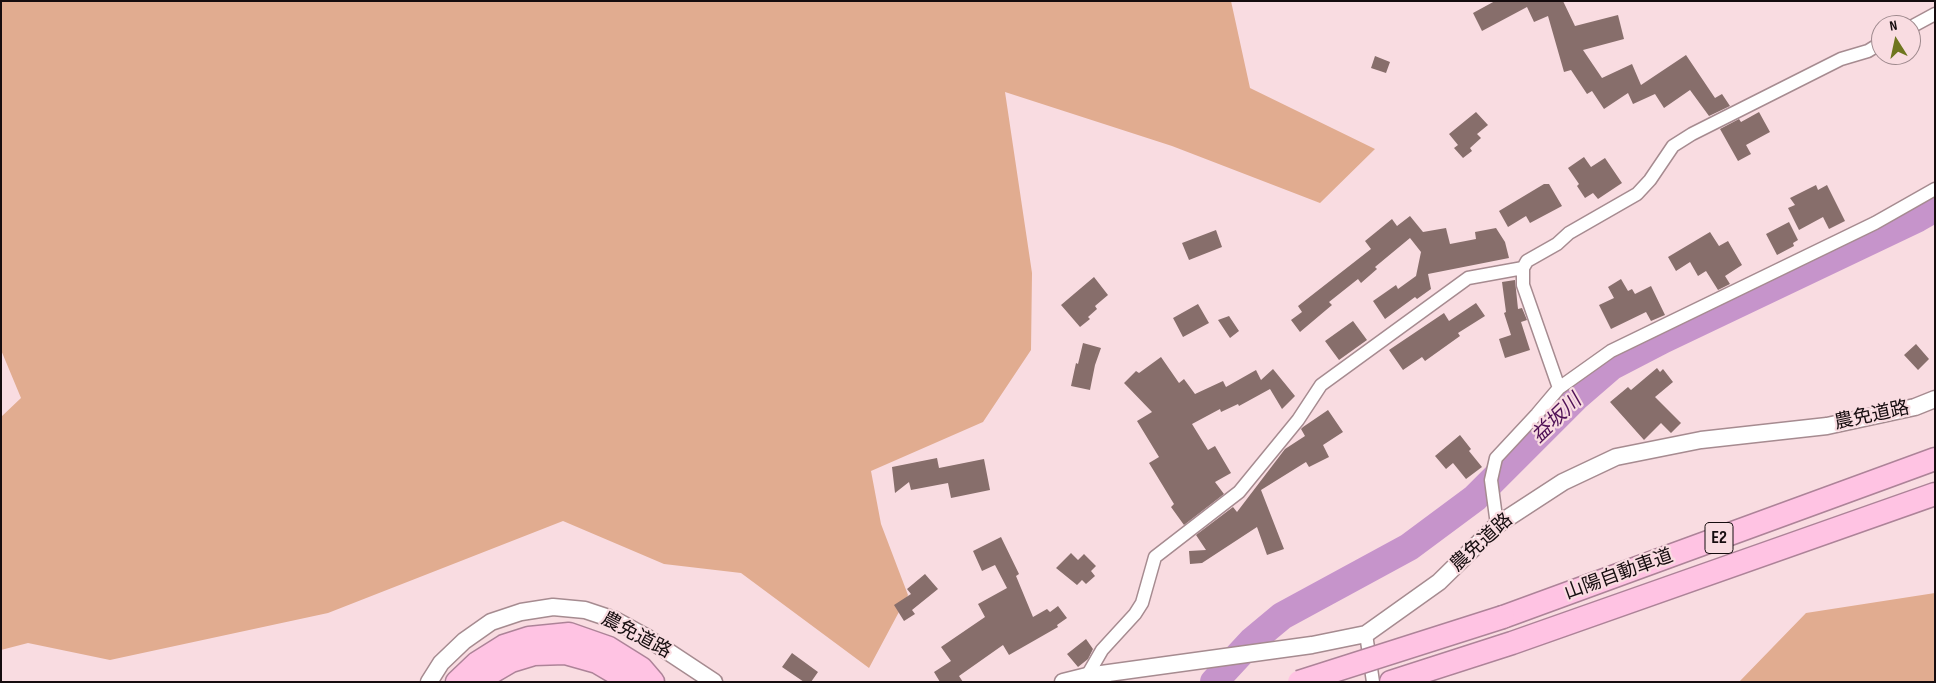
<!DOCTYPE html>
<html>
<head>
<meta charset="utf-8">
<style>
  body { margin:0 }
  #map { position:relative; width:1936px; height:683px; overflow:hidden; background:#f9dce1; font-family:"Sofia Sans Condensed",sans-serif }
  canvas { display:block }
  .frame { position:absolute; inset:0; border:2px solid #150c0e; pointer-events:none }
  .north { position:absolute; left:1871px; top:15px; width:50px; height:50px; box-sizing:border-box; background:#f9dce1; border:1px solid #9e898d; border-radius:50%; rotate:350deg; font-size:14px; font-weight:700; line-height:20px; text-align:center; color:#150c0e }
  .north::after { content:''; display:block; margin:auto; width:18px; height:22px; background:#6f761f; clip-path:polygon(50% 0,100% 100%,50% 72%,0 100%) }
</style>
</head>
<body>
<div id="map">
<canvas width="1936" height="683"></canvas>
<div class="frame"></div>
<div class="north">N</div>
</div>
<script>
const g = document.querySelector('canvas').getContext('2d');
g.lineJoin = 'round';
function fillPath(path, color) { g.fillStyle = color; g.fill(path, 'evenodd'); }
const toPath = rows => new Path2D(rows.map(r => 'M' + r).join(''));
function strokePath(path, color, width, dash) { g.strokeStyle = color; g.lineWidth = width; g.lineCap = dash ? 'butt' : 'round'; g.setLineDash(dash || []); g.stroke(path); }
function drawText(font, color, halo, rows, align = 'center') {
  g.font = font + ' "Sofia Sans Condensed","Noto Sans JP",sans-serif'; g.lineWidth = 4.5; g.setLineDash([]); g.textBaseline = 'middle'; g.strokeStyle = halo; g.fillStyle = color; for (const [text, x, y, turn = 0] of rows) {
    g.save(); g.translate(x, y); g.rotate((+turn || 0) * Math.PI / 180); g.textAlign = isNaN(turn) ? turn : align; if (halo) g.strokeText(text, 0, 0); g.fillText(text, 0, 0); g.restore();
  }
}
fillPath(toPath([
  [1,1,1231,1,1250,88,1375,149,1320,203,1172,146,1005,92,1032,273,1031,350,983,422,871,471,881,524,908,595,869,668,741,573,664,564,563,521,328,613,110,660,28,643,1,650,1,417,21,398,1,350],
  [1935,593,1935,682,1739,682,1806,613]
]), '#e1ac90');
strokePath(toPath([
  [1214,682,1252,641,1282,616,1409,547,1475,498,1575,398,1612,366,1664,339,1918,218,1935,208]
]), '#c694cb', 28);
fillPath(toPath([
  [1495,1,1563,1,1575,26,1618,15,1624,39,1583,50,1602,78,1632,64,1641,85,1686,55,1715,98,1722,94,1730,106,1709,116,1690,90,1664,108,1655,94,1633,104,1628,93,1604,109,1592,91,1587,94,1571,70,1564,72,1548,16,1534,22,1527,7,1482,31,1473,13],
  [1375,56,1390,62,1386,73,1371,68],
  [1476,112,1488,125,1477,134,1481,138,1470,148,1472,151,1463,158,1454,148,1458,145,1449,134],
  [1759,112,1770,132,1746,145,1751,154,1738,161,1720,129,1739,119,1741,122],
  [1584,157,1591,167,1605,158,1622,183,1598,199,1593,193,1585,198,1577,186,1579,184,1568,168],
  [1544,184,1549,184,1562,206,1530,223,1526,216,1508,227,1499,211],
  [1816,185,1818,190,1827,185,1845,221,1829,229,1823,217,1799,230,1788,208,1795,205,1790,198],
  [1410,216,1423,232,1446,228,1450,244,1476,239,1475,232,1496,228,1505,242,1509,258,1428,274,1431,289,1417,299,1415,297,1385,319,1373,301,1396,285,1398,289,1416,276,1421,252,1410,238,1375,267,1377,269,1361,283,1358,279,1329,302,1332,305,1300,332,1291,320,1302,312,1298,306,1371,249,1365,241,1392,219,1397,226],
  [1789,222,1798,240,1793,243,1794,246,1777,255,1766,234],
  [1216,230,1222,247,1189,260,1182,243],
  [1710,232,1719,246,1728,241,1742,265,1725,276,1730,284,1718,290,1706,271,1698,276,1690,262,1676,271,1668,257],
  [1094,277,1108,295,1095,306,1097,309,1088,317,1090,319,1080,327,1061,305],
  [1621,279,1628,291,1632,289,1635,294,1651,286,1665,315,1651,321,1646,312,1611,329,1599,305,1614,298,1608,287],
  [1515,280,1518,309,1522,308,1527,320,1521,322,1530,350,1505,358,1499,339,1511,335,1504,313,1506,312,1502,282],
  [1476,303,1485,316,1458,333,1460,336,1425,361,1422,357,1403,370,1389,350,1444,313,1449,321],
  [1198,304,1209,323,1183,337,1173,318],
  [1229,316,1239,331,1230,338,1218,320],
  [1353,321,1367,340,1339,360,1325,341],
  [1083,343,1101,348,1095,365,1090,390,1071,386,1076,363,1078,364],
  [1916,344,1929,359,1918,370,1904,355],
  [1161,357,1179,383,1184,379,1195,394,1223,381,1226,387,1256,370,1261,380,1273,369,1295,396,1282,409,1270,389,1239,406,1238,404,1221,412,1220,409,1192,424,1208,450,1215,446,1231,473,1215,482,1224,494,1184,525,1171,507,1174,504,1149,463,1159,457,1137,421,1152,412,1124,383,1136,371,1139,373],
  [1657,368,1660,372,1663,369,1673,382,1655,397,1681,423,1671,433,1661,423,1644,440,1610,402,1628,387,1631,390],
  [1328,410,1343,432,1323,445,1329,457,1309,467,1306,462,1261,490,1284,549,1267,555,1257,527,1202,563,1190,564,1189,551,1206,550,1196,535,1233,507,1237,512,1285,449,1305,436,1301,429,1303,427],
  [1460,435,1471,449,1469,451,1482,467,1466,479,1453,463,1446,469,1435,456],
  [937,458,939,468,984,459,990,490,951,498,948,483,911,490,909,482,895,493,892,467],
  [1001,537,1019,574,1016,576,1033,617,1047,609,1050,612,1058,606,1067,618,1057,625,1058,627,1009,655,1003,645,959,676,963,682,940,682,934,672,951,661,941,647,985,617,978,604,1007,588,995,565,982,571,973,551],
  [1071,553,1078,560,1084,554,1096,566,1091,571,1095,576,1086,584,1082,580,1077,585,1056,568],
  [925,574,938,589,912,610,915,614,904,621,894,605,911,594,907,589],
  [1086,639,1093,649,1088,659,1078,667,1067,654],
  [792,653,818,672,811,682,804,682,782,667]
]), '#876e6b');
const minor = toPath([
  [1911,27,1935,14],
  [1559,388,1611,351,1875,223,1935,189],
  [1497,525,1491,480,1496,458,1537,414,1559,388,1523,285,1523,268,1527,261,1557,244,1569,233,1637,194,1650,180,1673,146,1692,134,1841,59,1868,51,1881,43],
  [1366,634,1373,682],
  [1105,682,1087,676,1102,650,1135,614,1142,603,1155,557,1239,492,1298,420,1321,385,1468,278,1523,268]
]);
const tertiary = toPath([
  [429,682,441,663,464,641,491,622,521,612,553,607,585,610,615,620,646,637,714,682],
  [1063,682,1087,676,1312,645,1366,634,1439,582,1497,525,1563,482,1616,457,1701,440,1827,426,1915,407,1935,399]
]);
const motorway = toPath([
  [1503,617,1935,459],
  [457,682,477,663,504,646,529,638,569,634,609,648,641,668,653,682],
  [481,682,487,675,511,661,534,654,565,653,597,662,631,682],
  [1391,682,1512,643,1935,494]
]);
strokePath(minor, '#a68b90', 15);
strokePath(tertiary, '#a68b90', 19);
strokePath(motorway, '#ad8398', 25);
strokePath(minor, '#fff', 12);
strokePath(tertiary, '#fff', 16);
strokePath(motorway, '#ffc3e3', 22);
const motorwayBridge = toPath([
  [1299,682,1503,617]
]);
strokePath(motorwayBridge, '#ad8398', 25, []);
strokePath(motorwayBridge, '#ffc3e3', 22);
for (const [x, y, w] of [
  [1719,538,28]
]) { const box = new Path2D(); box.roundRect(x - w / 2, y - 15.5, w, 31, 4); g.fillStyle = '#f9dce1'; g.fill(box); strokePath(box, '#150c0e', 1); }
drawText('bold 18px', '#150c0e', null, [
  ["E2",1719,538]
]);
drawText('19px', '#150c0e', '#f9dce1', [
  ["農免道路",1872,416,-12],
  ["農免道路",1482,543,-42],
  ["山陽自動車道",1619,575,-20],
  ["農免道路",636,636,28]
]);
drawText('italic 20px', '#4f1156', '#f9dce1', [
  ["益坂川",1557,419,-44]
]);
</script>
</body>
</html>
